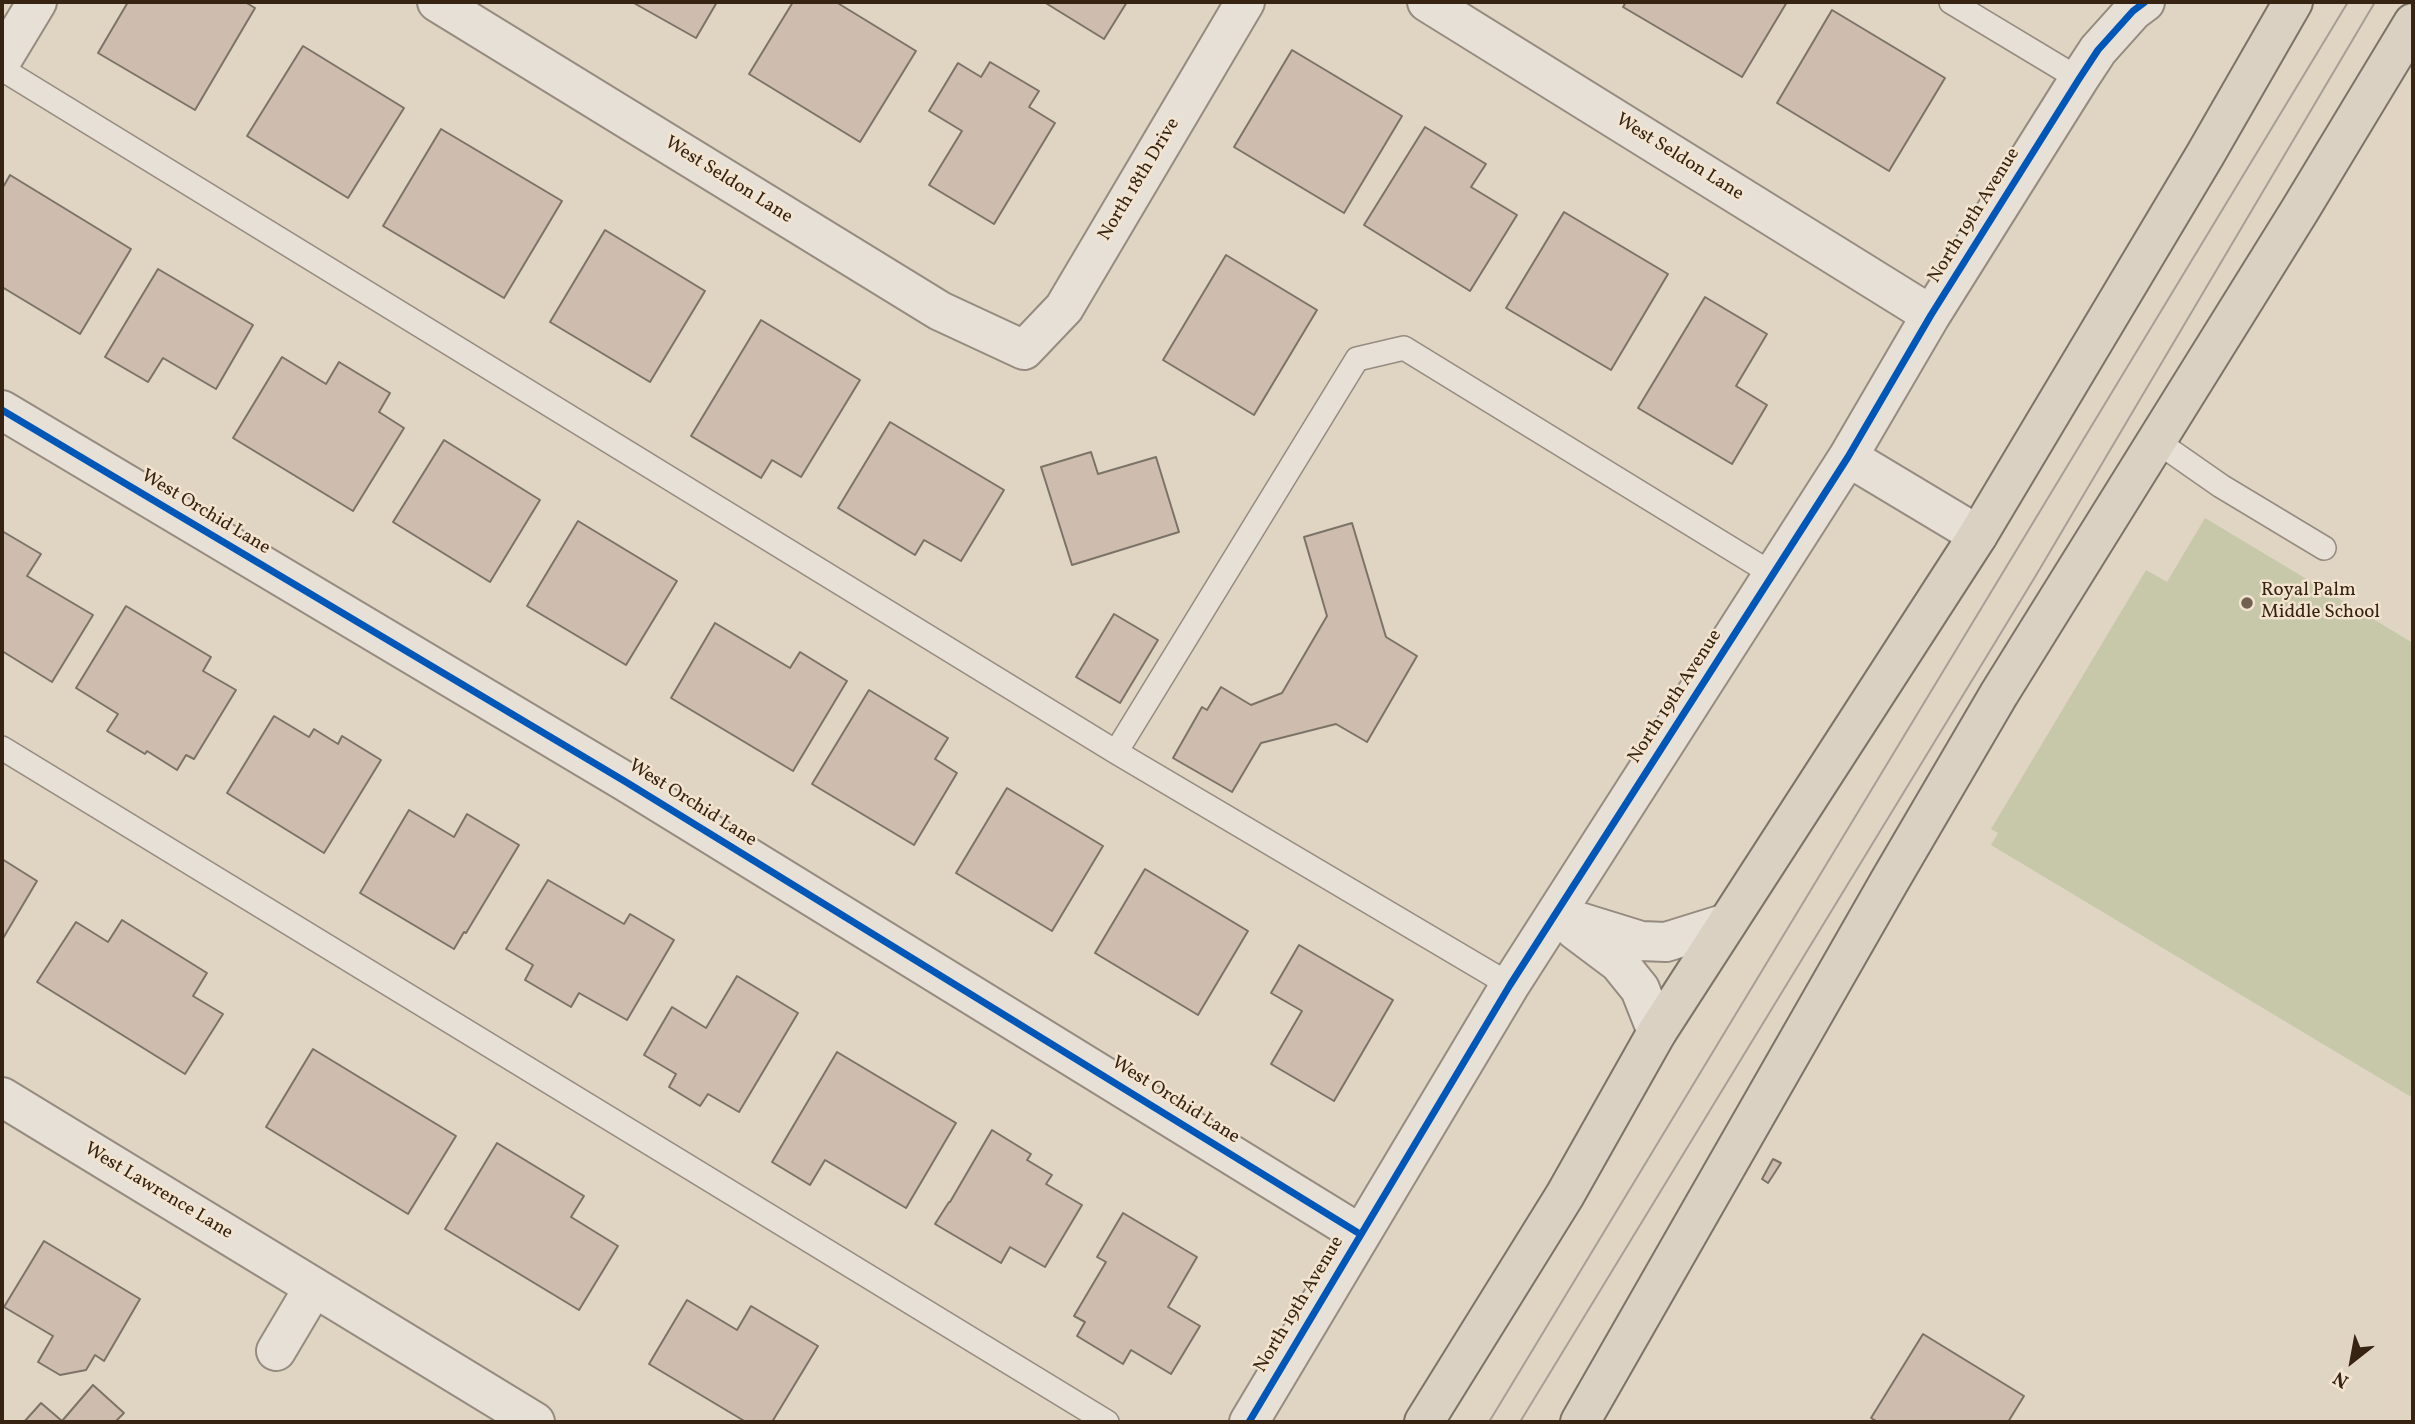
<!DOCTYPE html>
<html>
<head>
<meta charset="utf-8">
<style>
  body { margin:0 }
  #map { position:relative; width:2415px; height:1424px; overflow:hidden; background:#e0d4c3; font-family:Vollkorn,serif }
  canvas { display:block }
  .frame { position:absolute; inset:0; border:4px solid #362312; pointer-events:none }
  .north { position:absolute; left:2317px; top:1326px; width:70px; height:70px; -webkit-text-stroke:5px #f3e4d0; paint-order:stroke; rotate:211deg; font-size:19px; font-weight:700; line-height:28px; text-align:center; color:#362312 }
  .north::after { content:''; display:block; margin:auto; width:24px; height:32px; background:#362312; clip-path:polygon(50% 0,100% 100%,50% 72%,0 100%) }
</style>
</head>
<body>
<div id="map">
<canvas width="2415" height="1424"></canvas>
<div class="frame"></div>
<div class="north">N</div>
</div>
<script>
const g = document.querySelector('canvas').getContext('2d');
g.lineJoin = 'round';
function fillPath(path, color) { g.fillStyle = color; g.fill(path, 'evenodd'); }
const toPath = rows => new Path2D(rows.map(r => 'M' + r).join(''));
function strokePath(path, color, width, dash) { g.strokeStyle = color; g.lineWidth = width; g.lineCap = dash ? 'butt' : 'round'; g.setLineDash(dash || []); g.stroke(path); }
function drawText(font, color, halo, rows, align = 'center') {
  g.font = font + ' Vollkorn,serif'; g.lineWidth = 5; g.setLineDash([]); g.textBaseline = 'middle'; g.strokeStyle = halo; g.fillStyle = color; for (const [text, x, y, turn = 0] of rows) {
    g.save(); g.translate(x, y); g.rotate((+turn || 0) * Math.PI / 180); g.textAlign = isNaN(turn) ? turn : align; if (halo) g.strokeText(text, 0, 0); g.fillText(text, 0, 0); g.restore();
  }
}
fillPath(toPath([
  [2205,518,2413,643,2413,1098,1991,845,1998,833,1991,829,2146,570,2167,582]
]), '#c7c8a9');
const building = toPath([
  [128,2,245,2,255,8,195,110,98,53,128,2],
  [632,2,717,2,696,38,632,2],
  [793,2,836,2,916,51,860,142,749,74,793,2],
  [1044,2,1127,2,1104,39,1044,2],
  [1626,2,1787,2,1742,77,1623,7,1626,2],
  [1832,10,1945,78,1889,171,1777,103,1832,10],
  [303,46,404,108,348,198,247,136,303,46],
  [1292,50,1402,116,1344,213,1234,147,1292,50],
  [990,62,1039,91,1029,107,1055,123,994,224,929,185,962,131,929,111,958,63,981,77,990,62],
  [1425,127,1486,164,1471,187,1517,215,1470,291,1364,225,1425,127],
  [441,129,562,201,504,298,383,226,441,129],
  [10,175,131,249,80,334,2,287,2,189,10,175],
  [1564,212,1668,274,1611,370,1506,308,1564,212],
  [605,230,705,291,650,382,550,322,605,230],
  [1226,255,1317,310,1254,415,1163,360,1226,255],
  [158,269,253,325,216,389,163,358,148,382,105,357,158,269],
  [1705,297,1767,334,1736,386,1767,405,1732,464,1638,408,1705,297],
  [761,320,860,380,801,477,772,460,761,478,691,436,761,320],
  [282,357,326,384,339,362,390,393,379,412,404,428,353,511,233,438,282,357],
  [890,422,1004,490,961,561,924,540,915,555,838,508,890,422],
  [444,440,540,500,490,582,393,522,444,440],
  [1091,452,1098,474,1156,457,1179,532,1072,565,1041,467,1091,452],
  [578,521,677,581,626,665,527,606,578,521],
  [1352,523,1386,637,1417,656,1367,742,1336,724,1261,743,1232,792,1173,758,1202,707,1207,710,1221,687,1251,705,1282,693,1327,616,1304,537,1352,523],
  [2,531,41,554,27,576,93,615,52,682,2,651,2,531],
  [126,606,211,657,203,671,236,690,194,759,186,755,177,770,147,751,145,754,107,731,118,714,76,688,126,606],
  [1114,614,1158,640,1120,703,1076,677,1114,614],
  [715,623,790,668,800,652,847,681,793,771,671,698,715,623],
  [869,690,948,738,935,759,957,773,914,845,812,784,869,690],
  [274,716,309,737,314,729,338,744,342,736,381,760,324,853,227,793,274,716],
  [1007,788,1103,846,1052,931,956,873,1007,788],
  [409,810,454,837,467,814,519,845,466,933,464,932,454,949,360,893,409,810],
  [2,859,37,881,2,940,2,859],
  [1145,869,1248,931,1198,1015,1095,953,1145,869],
  [548,880,624,924,630,914,674,940,627,1020,579,993,571,1007,525,980,533,965,506,949,548,880],
  [122,920,207,973,193,996,223,1014,185,1074,37,982,76,922,108,942,122,920],
  [1299,945,1393,1000,1334,1101,1271,1064,1302,1011,1271,993,1299,945],
  [737,976,798,1013,739,1112,708,1094,700,1106,669,1087,676,1074,644,1055,672,1007,706,1028,737,976],
  [313,1049,456,1136,408,1214,266,1127,313,1049],
  [837,1052,956,1123,906,1208,825,1160,810,1185,772,1162,837,1052],
  [992,1130,1031,1154,1027,1160,1052,1175,1046,1184,1082,1205,1045,1267,1010,1247,1001,1263,935,1224,949,1202,950,1202,992,1130],
  [497,1143,584,1196,571,1217,618,1246,579,1310,445,1229,497,1143],
  [1773,1159,1781,1163,1768,1183,1762,1179,1773,1159],
  [1123,1213,1197,1257,1168,1307,1200,1326,1171,1374,1131,1350,1123,1364,1077,1336,1085,1322,1074,1316,1106,1262,1097,1257,1123,1213],
  [44,1241,140,1299,104,1361,95,1355,86,1370,60,1375,38,1362,53,1336,4,1307,44,1241],
  [687,1300,737,1330,751,1306,818,1346,772,1422,746,1422,649,1364,687,1300],
  [1923,1334,2024,1396,2008,1422,1878,1422,1871,1418,1923,1334],
  [93,1385,124,1413,115,1422,24,1422,41,1403,62,1421,93,1385]
]);
fillPath(building, '#cebdae');
strokePath(building, '#7c7368', 2);
const lane = toPath([
  [1951,2,2079,79],
  [2,69,1116,752,1510,985],
  [2155,440,2221,486,2324,548],
  [2,748,1107,1422],
  [1116,752,1357,359,1404,348,1774,575]
]);
const street = toPath([
  [437,2,940,311,1024,350,1064,308,1245,2],
  [1427,2,1931,315],
  [2,60,37,2],
  [2,410,626,782,1360,1234],
  [1848,457,1978,535],
  [1557,915,1641,941,1666,942,1727,923],
  [1575,930,1619,963,1640,989,1657,1032],
  [2,1097,535,1422],
  [276,1351,314,1287],
  [1249,1422,1510,985,1848,457,1931,315,2079,79,2098,50,2133,11,2145,2]
]);
const primary = toPath([
  [1424,1422,1565,1195,1657,1032,1978,535,2205,155,2293,2],
  [1580,1422,1889,882,1999,694,2300,210,2413,23]
]);
strokePath(lane, '#958b7f', 26);
strokePath(street, '#958b7f', 42);
strokePath(primary, '#7c7368', 42);
strokePath(lane, '#e7e0d7', 23);
strokePath(street, '#e7e0d7', 38);
strokePath(primary, '#dad1c3', 38);
strokePath(toPath([
  [1489,1422,2348,2],
  [1520,1422,2035,577,2375,2]
]), '#a69f97', 2);
strokePath(toPath([
  [2,410,626,782,1360,1234],
  [1249,1422,1510,985,1848,457,1931,315,2079,79,2098,50,2133,11,2145,2]
]), '#0057b8', 7);
for (const [x, y, r, color] of [
  [2247,603,7,"#726150"]
]) { const dot = new Path2D(); dot.arc(x, y, r, 0, 2 * Math.PI); g.fillStyle = color; g.fill(dot); strokePath(dot, '#f3e4d0', 2.5); }
drawText('19px', '#362312', '#f3e4d0', [
  ["West Seldon Lane",1679,158,32],
  ["North 18th Drive",1140,180,-59],
  ["West Seldon Lane",728,181,32],
  ["North 19th Avenue",1975,216,-58],
  ["West Orchid Lane",205,513,31],
  ["North 19th Avenue",1676,697,-57],
  ["West Orchid Lane",692,804,32],
  ["West Orchid Lane",1175,1101,32],
  ["West Lawrence Lane",158,1192,31],
  ["North 19th Avenue",1300,1305,-59]
]);
drawText('19px', '#362312', '#f3e4d0', [
  ["Royal Palm",2261,592],
  ["Middle School",2261,614]
], 'left');
</script>
</body>
</html>
